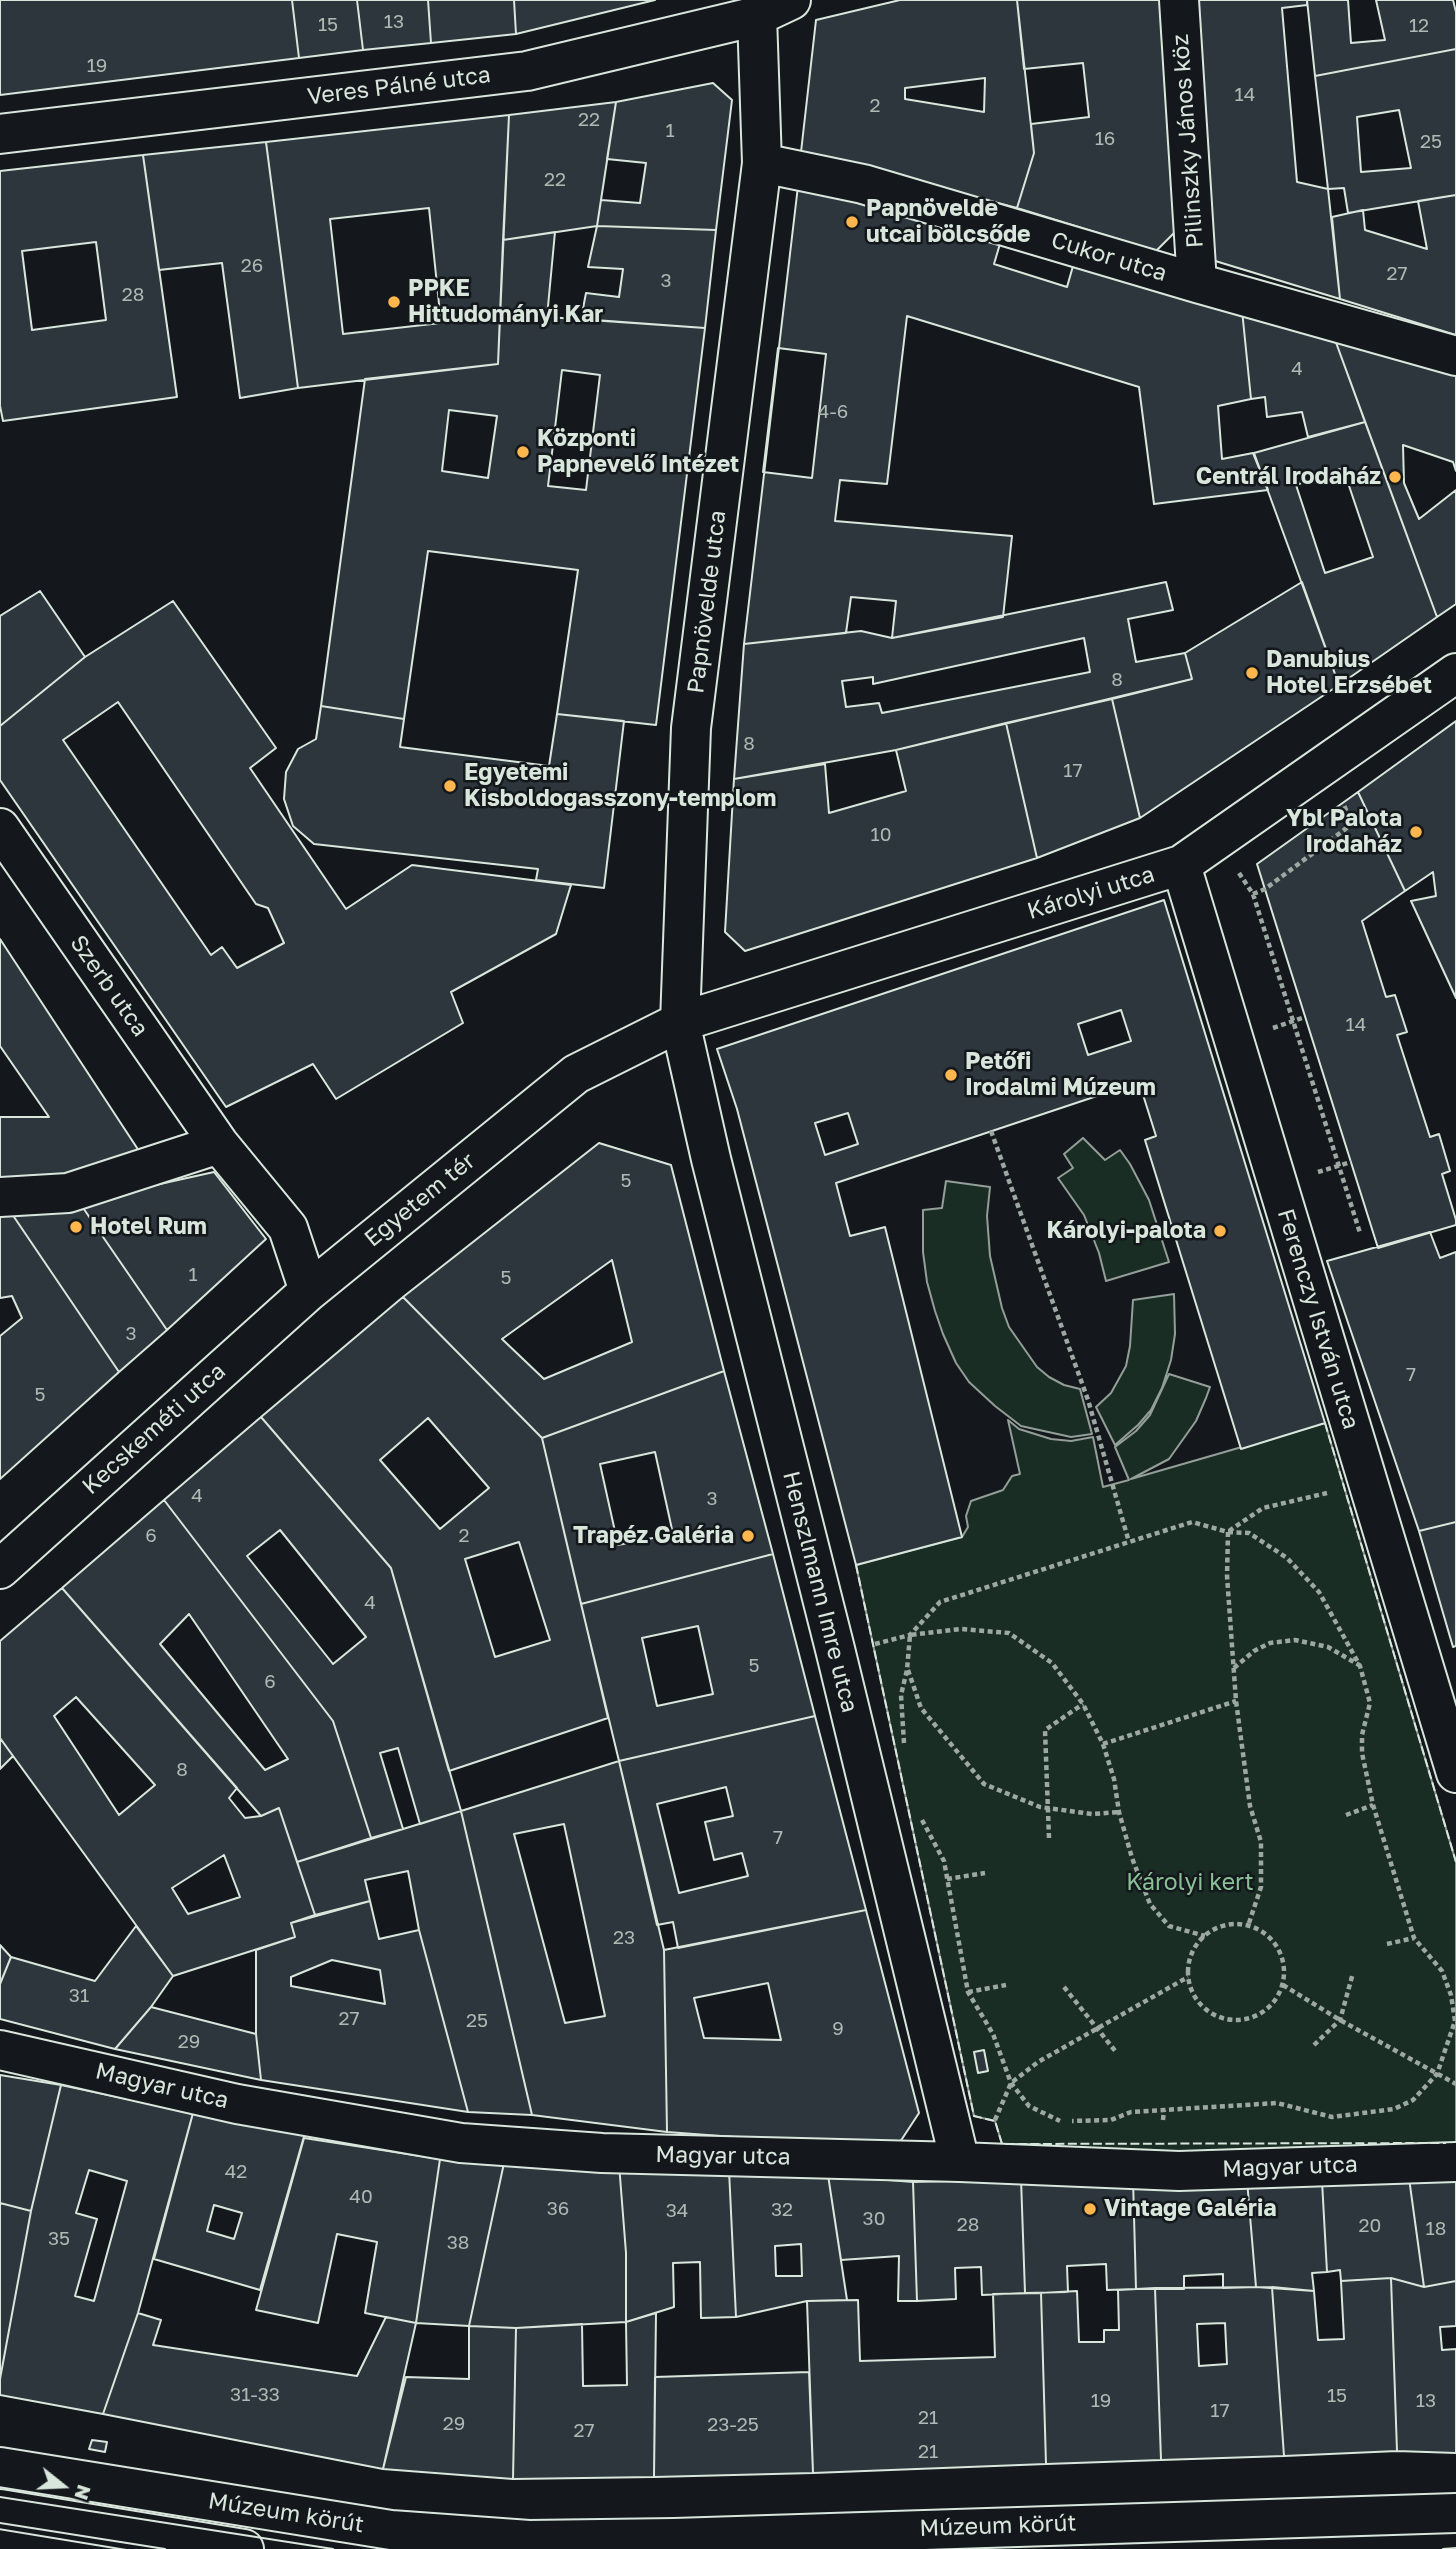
<!DOCTYPE html>
<html>
<head>
<meta charset="utf-8">
<style>
  body { margin:0 }
  #map { position:relative; width:1456px; height:2549px; overflow:hidden; background:#14181c; font-family:"Golos Text",sans-serif }
  canvas { display:block }
  .north { position:absolute; left:28px; top:2451px; width:70px; height:70px; -webkit-text-stroke:5px #14181c; paint-order:stroke; rotate:108deg; font-size:19px; font-weight:700; line-height:28px; text-align:center; color:#d8e6dc }
  .north::after { content:''; display:block; margin:auto; width:24px; height:32px; background:#d8e6dc; clip-path:polygon(50% 0,100% 100%,50% 72%,0 100%) }
</style>
</head>
<body>
<div id="map">
<canvas width="1456" height="2549"></canvas>
<div class="north">N</div>
</div>
<script>
const g = document.querySelector('canvas').getContext('2d');
g.lineJoin = 'round';
function fillPath(path, color) { g.fillStyle = color; g.fill(path, 'evenodd'); }
const toPath = rows => new Path2D(rows.map(r => 'M' + r).join(''));
function strokePath(path, color, width, dash) { g.strokeStyle = color; g.lineWidth = width; g.lineCap = dash ? 'butt' : 'round'; g.setLineDash(dash || []); g.stroke(path); }
function drawText(font, color, halo, rows, align = 'center') {
  g.font = font + ' "Golos Text",sans-serif'; g.lineWidth = 5; g.setLineDash([]); g.textBaseline = 'middle'; g.strokeStyle = halo; g.fillStyle = color; for (const [text, x, y, turn = 0] of rows) {
    g.save(); g.translate(x, y); g.rotate((+turn || 0) * Math.PI / 180); g.textAlign = isNaN(turn) ? turn : align; if (halo) g.strokeText(text, 0, 0); g.fillText(text, 0, 0); g.restore();
  }
}
const green = toPath([
  [1083,1138,1105,1160,1120,1150,1130,1164,1149,1200,1169,1262,1106,1281,1099,1253,1084,1215,1058,1178,1073,1168,1064,1154,1083,1138],
  [946,1181,990,1187,987,1216,990,1256,1002,1308,1009,1327,1037,1367,1049,1377,1064,1385,1080,1389,1092,1434,1071,1437,1021,1426,995,1406,969,1382,956,1363,943,1334,935,1311,927,1282,923,1252,923,1210,942,1208,946,1181],
  [1174,1294,1175,1334,1171,1360,1162,1388,1151,1410,1138,1425,1115,1445,1096,1407,1111,1393,1126,1366,1130,1346,1133,1300,1174,1294],
  [1169,1374,1210,1387,1206,1398,1196,1421,1169,1459,1131,1479,1325,1423,1456,1862,1456,2155,1049,2154,1040,2144,1002,2144,995,2121,974,2116,856,1565,962,1537,968,1527,966,1516,971,1501,1003,1490,1012,1476,1020,1474,1008,1420,1019,1429,1051,1439,1071,1441,1093,1437,1103,1487,1129,1480,1115,1447,1136,1431,1150,1415,1169,1374]
]);
fillPath(green, '#1a2d24');
strokePath(green, '#939e99', 2);
const building = toPath([
  [0,0,292,0,299,58,0,95,0,0],
  [292,0,357,0,363,50,299,58,292,0],
  [357,0,428,0,431,43,363,50,357,0],
  [428,0,514,0,516,34,431,43,428,0],
  [514,0,655,0,516,34,514,0],
  [900,0,1017,0,1034,153,1017,208,801,152,816,20,900,0],
  [985,78,984,112,905,99,905,88,985,78],
  [1017,0,1170,0,1182,225,1156,251,1017,208,1034,153,1031,124,1089,117,1083,63,1024,69,1017,0],
  [1194,0,1307,0,1307,5,1282,8,1297,182,1328,189,1340,299,1212,260,1194,0],
  [1307,0,1348,0,1351,43,1385,40,1376,0,1453,0,1456,12,1456,49,1315,76,1307,0],
  [1456,49,1456,195,1348,213,1344,188,1328,189,1315,76,1456,49],
  [1399,110,1411,168,1361,172,1357,117,1399,110],
  [713,83,732,100,716,230,597,226,601,200,640,203,646,163,607,159,616,102,713,83],
  [616,102,597,226,503,240,509,115,616,102],
  [509,115,498,364,298,388,266,142,509,115],
  [429,208,441,323,343,334,330,219,429,208],
  [266,142,298,388,240,398,222,263,159,270,143,155,266,142],
  [143,155,177,397,3,421,0,406,0,171,143,155],
  [96,242,106,320,32,330,22,251,96,242],
  [798,186,1002,237,994,264,1067,287,1075,259,1242,310,1251,399,1218,406,1222,459,1253,453,1268,490,1154,504,1139,387,907,316,887,484,840,480,835,521,1012,536,1003,617,892,638,896,601,851,597,846,633,744,644,798,186],
  [1456,195,1456,335,1340,299,1332,217,1363,210,1365,230,1427,249,1418,201,1456,195],
  [597,226,716,230,705,328,581,319,586,293,619,297,623,269,588,267,597,226],
  [555,232,547,317,705,328,656,725,557,714,578,570,428,551,404,719,321,706,365,379,498,364,503,240,555,232],
  [562,370,600,375,586,490,548,486,562,370],
  [449,410,497,416,488,478,442,471,449,410],
  [1242,310,1334,337,1365,422,1308,437,1302,412,1267,417,1265,397,1251,399,1242,310],
  [1334,337,1456,373,1456,471,1453,462,1403,445,1404,483,1419,519,1456,490,1456,604,1437,617,1334,337],
  [778,348,826,354,812,478,763,472,778,348],
  [1365,422,1437,617,1339,685,1254,453,1365,422],
  [1343,468,1373,557,1325,573,1296,485,1343,468],
  [1166,582,1173,610,1128,619,1136,662,1185,653,1192,679,896,750,734,779,744,644,861,631,892,638,1166,582],
  [1084,638,1090,672,882,713,879,703,846,707,842,681,873,677,873,684,1084,638],
  [1302,582,1339,685,1140,818,1112,699,1192,679,1185,653,1302,582],
  [40,591,85,657,0,726,0,616,40,591],
  [173,601,276,748,250,768,346,909,412,865,571,885,556,934,451,992,463,1023,336,1099,313,1064,226,1107,0,780,0,726,85,657,173,601],
  [118,702,256,904,268,908,284,943,237,968,222,947,211,955,63,740,118,702],
  [1112,699,1140,818,1037,858,1006,723,1112,699],
  [321,706,404,719,400,747,549,766,557,714,624,721,604,888,536,880,538,869,314,844,293,826,284,799,286,772,298,749,316,739,321,706],
  [1456,721,1456,998,1411,901,1436,896,1433,872,1405,891,1358,792,1456,721],
  [1006,723,1037,858,745,951,725,932,734,779,825,764,829,813,906,791,896,750,1006,723],
  [1358,792,1405,891,1362,921,1386,997,1395,995,1407,1032,1397,1035,1430,1137,1439,1134,1450,1171,1442,1174,1456,1220,1456,1225,1378,1248,1257,864,1358,792],
  [1164,900,1325,1423,1241,1449,1145,1140,1156,1136,1139,1082,836,1183,850,1236,885,1227,962,1537,856,1565,737,1109,717,1049,1164,900],
  [1121,1010,1131,1041,1088,1055,1078,1024,1121,1010],
  [848,1113,858,1144,825,1155,815,1123,848,1113],
  [0,939,141,1154,44,1182,0,1183,0,1117,49,1117,0,1046,0,939],
  [599,1143,671,1165,724,1371,542,1438,403,1297,599,1143],
  [612,1260,632,1342,544,1379,502,1339,612,1260],
  [214,1172,266,1239,167,1330,79,1202,214,1172],
  [79,1202,167,1330,119,1372,10,1211,79,1202],
  [10,1211,119,1372,0,1479,0,1336,22,1318,12,1296,0,1298,0,1212,10,1211],
  [1430,1232,1440,1258,1456,1252,1456,1522,1419,1531,1327,1261,1430,1232],
  [403,1297,542,1438,608,1718,449,1771,391,1568,261,1417,403,1297],
  [428,1418,489,1488,440,1529,380,1460,428,1418],
  [519,1542,550,1640,495,1657,465,1559,519,1542],
  [724,1371,773,1554,581,1604,542,1438,724,1371],
  [655,1452,673,1534,618,1545,600,1464,655,1452],
  [261,1417,391,1568,461,1811,420,1824,398,1748,380,1753,403,1829,371,1838,333,1721,164,1500,261,1417],
  [280,1530,366,1637,333,1664,247,1556,280,1530],
  [164,1500,333,1721,371,1838,297,1862,279,1808,261,1816,62,1588,164,1500],
  [189,1614,288,1759,265,1770,160,1644,189,1614],
  [1456,1522,1456,1646,1453,1647,1419,1531,1456,1522],
  [773,1554,815,1716,619,1761,581,1604,773,1554],
  [698,1626,713,1694,657,1706,642,1638,698,1626],
  [62,1588,237,1788,229,1798,245,1818,261,1816,279,1808,315,1915,291,1923,295,1937,173,1976,0,1738,0,1641,62,1588],
  [76,1697,155,1785,119,1815,54,1716,76,1697],
  [224,1855,240,1897,188,1914,172,1888,224,1855],
  [815,1716,866,1910,678,1948,673,1922,657,1925,619,1761,815,1716],
  [726,1787,733,1816,705,1822,714,1860,742,1853,748,1876,679,1893,657,1804,726,1787],
  [0,1738,13,1756,0,1769,0,1738],
  [619,1761,664,1950,667,2132,532,2115,461,1811,619,1761],
  [564,1824,605,2016,565,2023,514,1834,564,1824],
  [461,1811,532,2115,468,2112,419,1930,408,1871,365,1880,370,1901,315,1915,297,1862,461,1811],
  [370,1901,379,1939,419,1930,468,2112,261,2080,256,2034,256,1950,295,1937,291,1923,370,1901],
  [332,1960,380,1970,385,2004,291,1986,291,1977,332,1960],
  [866,1910,919,2113,900,2142,801,2142,667,2132,664,1950,866,1910],
  [768,1983,781,2040,704,2038,694,1998,768,1983],
  [136,1926,173,1976,151,2007,115,2049,0,2019,0,1984,11,1957,95,1981,136,1926],
  [0,1945,11,1957,0,1984,0,1945],
  [151,2007,256,2034,261,2080,115,2049,151,2007],
  [984,2050,988,2071,978,2073,974,2052,984,2050],
  [0,2075,61,2085,31,2211,0,2203,0,2075],
  [61,2085,193,2113,138,2313,103,2414,0,2395,0,2379,31,2211,61,2085],
  [89,2170,127,2181,94,2301,75,2296,97,2219,76,2213,89,2170],
  [193,2113,305,2133,260,2290,154,2259,193,2113],
  [214,2205,242,2213,234,2239,207,2231,214,2205],
  [304,2138,440,2159,416,2323,365,2313,377,2242,337,2234,318,2323,256,2310,304,2138],
  [440,2159,504,2163,469,2326,416,2323,440,2159],
  [504,2163,619,2164,626,2253,626,2322,516,2328,469,2326,504,2163],
  [619,2164,729,2170,736,2317,701,2318,700,2262,673,2263,674,2307,626,2322,626,2253,619,2164],
  [729,2170,828,2175,847,2300,807,2301,736,2317,729,2170],
  [801,2244,802,2276,776,2276,775,2246,801,2244],
  [828,2175,913,2182,917,2301,898,2301,899,2256,841,2260,828,2175],
  [1456,2177,1456,2281,1424,2287,1409,2178,1456,2177],
  [1409,2178,1424,2287,1391,2278,1341,2281,1340,2270,1327,2272,1322,2181,1409,2178],
  [1021,2179,1025,2293,982,2295,981,2267,955,2268,956,2299,917,2301,913,2182,1021,2179],
  [1021,2179,1133,2179,1136,2289,1107,2290,1106,2264,1067,2266,1068,2292,1025,2293,1021,2179],
  [1133,2179,1247,2180,1256,2287,1223,2288,1223,2274,1184,2276,1184,2289,1136,2289,1133,2179],
  [1247,2180,1322,2181,1327,2272,1312,2273,1314,2291,1256,2287,1247,2180],
  [0,2203,31,2211,0,2379,0,2203],
  [1391,2278,1424,2287,1456,2281,1456,2326,1440,2327,1442,2350,1456,2349,1456,2453,1397,2451,1391,2278],
  [1391,2278,1397,2451,1284,2456,1272,2287,1314,2291,1318,2340,1344,2339,1341,2281,1391,2278],
  [1272,2287,1284,2456,1161,2460,1155,2288,1272,2287],
  [1225,2323,1227,2364,1199,2366,1197,2324,1225,2323],
  [1155,2288,1161,2460,1046,2464,1041,2293,1077,2291,1079,2342,1104,2342,1104,2330,1119,2330,1118,2290,1155,2288],
  [1041,2293,1046,2464,813,2473,807,2301,858,2300,860,2361,995,2357,993,2294,1041,2293],
  [138,2313,161,2320,153,2345,357,2376,386,2317,416,2323,383,2469,103,2414,138,2313],
  [656,2313,654,2477,513,2479,516,2328,582,2324,583,2386,627,2385,626,2322,656,2313],
  [469,2326,516,2328,513,2479,383,2469,406,2377,469,2379,469,2326],
  [809,2372,813,2473,654,2477,655,2377,809,2372],
  [92,2440,107,2442,105,2452,89,2449,92,2440]
]);
fillPath(building, '#2c363c');
strokePath(building, '#d8e6dc', 2);
const minor = toPath([
  [1179,0,1197,283],
  [757,16,762,163,691,728,680,1022,711,1159,835,1649,960,2162],
  [0,134,527,71,757,16,791,0],
  [762,163,863,184,1197,283,1456,356],
  [0,828,219,1144,288,1228,309,1291],
  [1181,865,1456,1773],
  [0,1197,68,1193,219,1144],
  [0,1569,309,1291,576,1074,680,1022,1181,865,1456,673],
  [0,2050,237,2104,461,2143,602,2153,960,2162,1179,2171,1456,2162],
  [0,2509,244,2549]
]);
const major = toPath([
  [0,2467,391,2530,529,2540,674,2538,1456,2513]
]);
strokePath(minor, '#d8e6dc', 42);
strokePath(major, '#d8e6dc', 42);
strokePath(toPath([
  [1239,873,1253,894,1360,1233],
  [1253,894,1265,889,1352,824,1343,803],
  [1273,1028,1305,1017],
  [991,1131,1088,1400,1129,1542],
  [1318,1172,1351,1162],
  [1229,1531,1263,1508,1327,1493],
  [1228,1532,1227,1576,1236,1701,1250,1806,1261,1842,1261,1887,1248,1926],
  [875,1644,910,1635,940,1602,1192,1522,1228,1532,1249,1533,1287,1558,1319,1592,1360,1666,1370,1703,1362,1735,1362,1753,1373,1805,1414,1938,1442,1971,1451,1995,1455,2021,1437,2074,1413,2100,1394,2109,1332,2117,1277,2103,1131,2112,1111,2120,1072,2121],
  [1234,1668,1254,1651,1270,1643,1295,1640,1328,1647,1359,1665],
  [908,1670,921,1708,984,1784,1040,1807,1092,1814,1119,1812],
  [904,1743,901,1695,907,1670,910,1635,961,1629,1009,1633,1052,1663,1083,1704,1103,1744,1114,1779,1119,1812,1132,1858,1150,1904,1169,1926,1205,1936],
  [1103,1744,1236,1701],
  [1346,1815,1373,1805],
  [922,1820,944,1861,968,1992,993,2034,1011,2083,1029,2106,1060,2121],
  [1049,1838,1045,1730,1083,1704],
  [947,1879,985,1873],
  '1188 1972a48 48 0 1 1 96 0a48 48 0 1 1-96 0Z',
  [1387,1944,1414,1938],
  [1283,1985,1340,2020,1456,2084],
  [1064,1987,1116,2052],
  [968,1992,1006,1985],
  [1314,2045,1340,2020,1353,1973],
  [995,2120,1011,2083,1038,2062,1188,1977],
  [1163,2120,1164,2110]
]), '#9da8a2', 4.5, [5, 3.5]);
strokePath(minor, '#14181c', 38);
strokePath(major, '#14181c', 38);
strokePath(toPath([
  [0,2497,333,2549],
  [0,2523,165,2549],
  [1443,2549,1456,2548]
]), '#d8e6dc', 2);
strokePath(toPath([
  [1325,1423,1456,1862],
  [856,1565,974,2116,995,2121,1002,2144,1446,2143]
]), '#d8e6dc', 2, [9, 3.5]);
for (const [x, y, r, color] of [
  [852,222,7,"#ffb74d"],
  [394,302,7,"#ffb74d"],
  [523,452,7,"#ffb74d"],
  [1395,477,7,"#ffb74d"],
  [1252,673,7,"#ffb74d"],
  [450,786,7,"#ffb74d"],
  [1416,832,7,"#ffb74d"],
  [951,1075,7,"#ffb74d"],
  [76,1227,7,"#ffb74d"],
  [1220,1231,7,"#ffb74d"],
  [748,1536,7,"#ffb74d"],
  [1090,2209,7,"#ffb74d"]
]) { const dot = new Path2D(); dot.arc(x, y, r, 0, 2 * Math.PI); g.fillStyle = color; g.fill(dot); strokePath(dot, '#14181c', 2.5); }
drawText('19px', '#adbab4', null, [
  ["13",394,22],
  ["15",328,25],
  ["12",1419,26],
  ["19",97,66],
  ["14",1245,95],
  ["2",875,106],
  ["22",589,120],
  ["1",670,131],
  ["16",1105,139],
  ["25",1431,142],
  ["22",555,180],
  ["26",252,266],
  ["27",1397,274],
  ["3",666,281],
  ["28",133,295],
  ["4",1297,369],
  ["4-6",833,412],
  ["8",1117,680],
  ["8",749,744],
  ["17",1073,771],
  ["10",881,835],
  ["14",1356,1025],
  ["5",626,1181],
  ["1",193,1275],
  ["5",506,1278],
  ["3",131,1334],
  ["7",1411,1375],
  ["5",40,1395],
  ["4",197,1496],
  ["3",712,1499],
  ["6",151,1536],
  ["2",464,1536],
  ["4",370,1603],
  ["5",754,1666],
  ["6",270,1682],
  ["8",182,1770],
  ["7",778,1838],
  ["23",624,1938],
  ["31",79,1996],
  ["27",349,2019],
  ["25",477,2021],
  ["9",838,2029],
  ["29",189,2042],
  ["42",236,2172],
  ["40",361,2197],
  ["36",558,2209],
  ["32",782,2210],
  ["34",677,2211],
  ["30",874,2219],
  ["28",968,2225],
  ["20",1370,2226],
  ["18",1436,2229],
  ["35",59,2239],
  ["38",458,2243],
  ["31-33",255,2395],
  ["15",1337,2396],
  ["19",1101,2401],
  ["13",1426,2401],
  ["17",1220,2411],
  ["21",928,2418],
  ["29",454,2424],
  ["23-25",733,2425],
  ["27",584,2431],
  ["21",928,2452]
]);
drawText('23px', '#d8e6dc', '#14181c', [
  ["Veres Pálné utca",399,86,-7],
  ["Pilinszky János köz",1188,141,-94],
  ["Cukor utca",1109,257,17],
  ["Papnövelde utca",707,602,-83],
  ["Károlyi utca",1091,893,-17],
  ["Szerb utca",109,986,55],
  ["Egyetem tér",420,1200,-39],
  ["Ferenczy István utca",1318,1319,73],
  ["Kecskeméti utca",154,1429,-42],
  ["Henszlmann Imre utca",820,1592,76],
  ["Magyar utca",162,2086,13],
  ["Magyar utca",723,2156,1],
  ["Magyar utca",1290,2167,-2],
  ["Múzeum körút",286,2513,9],
  ["Múzeum körút",998,2526,-2]
]);
drawText('bold 23px', '#d8e6dc', '#14181c', [
  ["Papnövelde",866,209],
  ["utcai bölcsőde",866,235],
  ["PPKE",408,289],
  ["Hittudományi Kar",408,315],
  ["Központi",537,439],
  ["Papnevelő Intézet",537,465],
  ["Centrál Irodaház",1381,477,"right"],
  ["Danubius",1266,660],
  ["Hotel Erzsébet",1266,686],
  ["Egyetemi",464,773],
  ["Kisboldogasszony-templom",464,799],
  ["Ybl Palota",1402,819,"right"],
  ["Irodaház",1402,845,"right"],
  ["Petőfi",965,1062],
  ["Irodalmi Múzeum",965,1088],
  ["Hotel Rum",90,1227],
  ["Károlyi-palota",1206,1231,"right"],
  ["Trapéz Galéria",734,1536,"right"],
  ["Vintage Galéria",1104,2209]
], 'left');
drawText('23px', '#8ac095', '#14181c', [
  ["Károlyi kert",1190,1883]
]);
</script>
</body>
</html>
